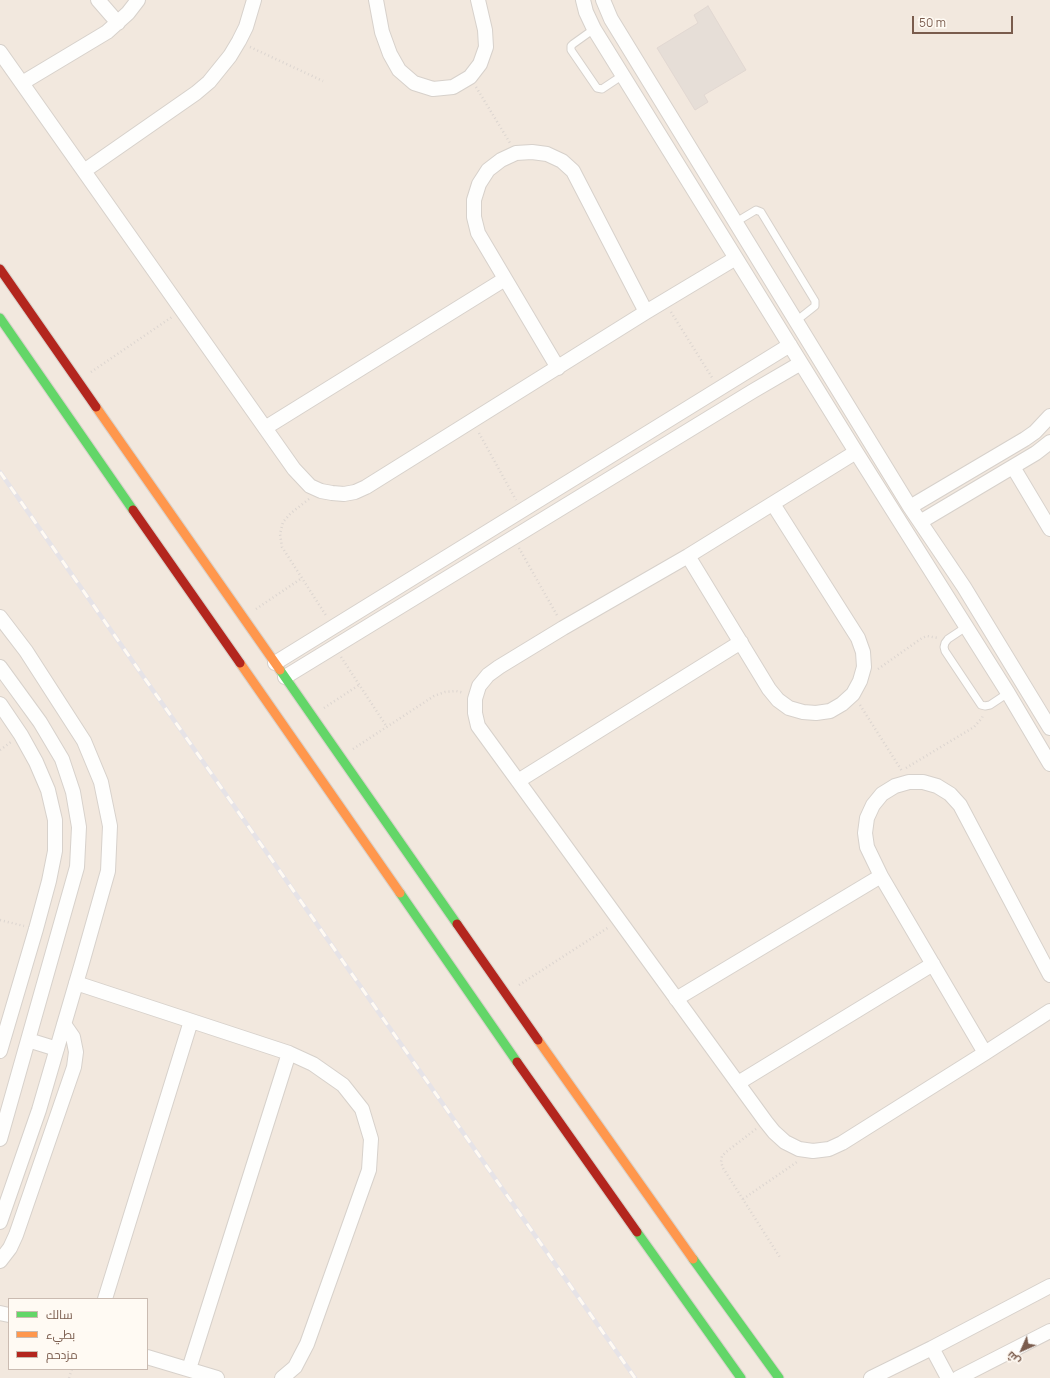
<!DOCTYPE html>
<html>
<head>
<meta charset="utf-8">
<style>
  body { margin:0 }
  #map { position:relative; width:1050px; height:1378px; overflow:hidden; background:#f9f5f0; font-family:Manrope,Cairo,sans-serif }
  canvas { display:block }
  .legend { position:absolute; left:8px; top:1298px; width:140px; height:72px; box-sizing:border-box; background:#fffaf3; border:1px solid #cabbb1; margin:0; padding:5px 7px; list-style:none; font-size:12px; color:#7a5c4d }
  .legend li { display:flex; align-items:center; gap:8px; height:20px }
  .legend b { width:20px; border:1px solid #cabbb1 }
  .north { position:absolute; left:1002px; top:1330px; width:40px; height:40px; -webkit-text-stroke:3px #fffaf3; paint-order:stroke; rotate:225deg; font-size:11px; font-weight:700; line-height:16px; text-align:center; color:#7a5c4d }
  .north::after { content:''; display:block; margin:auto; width:14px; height:18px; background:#7a5c4d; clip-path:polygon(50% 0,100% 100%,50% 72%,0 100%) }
  .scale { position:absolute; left:912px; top:16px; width:101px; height:18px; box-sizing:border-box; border:2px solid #7a5c4d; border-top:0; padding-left:5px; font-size:12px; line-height:14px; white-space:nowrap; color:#7a5c4d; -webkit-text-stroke:3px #fffaf3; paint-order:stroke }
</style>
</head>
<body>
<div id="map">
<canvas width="1050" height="1378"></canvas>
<ul class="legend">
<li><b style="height:5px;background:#63d668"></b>سالك</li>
<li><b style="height:5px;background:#ff974d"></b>بطيء</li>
<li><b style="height:5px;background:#b3261e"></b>مزدحم</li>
</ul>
<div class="north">ش</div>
<div class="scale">50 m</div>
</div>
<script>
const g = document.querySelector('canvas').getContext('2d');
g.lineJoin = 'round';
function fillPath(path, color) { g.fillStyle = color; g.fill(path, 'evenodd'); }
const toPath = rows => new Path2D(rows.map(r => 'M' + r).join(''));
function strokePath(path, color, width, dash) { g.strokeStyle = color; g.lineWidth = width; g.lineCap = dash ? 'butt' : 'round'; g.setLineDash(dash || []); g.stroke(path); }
fillPath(toPath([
  [0,0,1050,0,1050,1378,0,1378],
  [9,1299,147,1299,147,1369,9,1369]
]), '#f2e8de');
const building = toPath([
  [708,6,746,70,704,95,708,102,695,110,657,48,698,23,694,15,708,6]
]);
fillPath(building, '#e6ded7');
strokePath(building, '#e2d8d2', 1);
const lane = toPath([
  [594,29,573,44,571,46,571,50,597,88,602,89,623,75],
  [736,222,756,210,761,212,815,301,815,306,796,321],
  [966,627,948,639,945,643,944,647,945,651,981,705,985,706,990,705,1008,693]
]);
const street = toPath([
  [98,0,118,23],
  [376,0,382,32,390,54,399,70,414,83,433,89,453,87,470,77,480,64,486,47,485,30,478,0],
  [583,0,586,12,594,29,856,452,1008,693,1050,764],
  [603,0,611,19,910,507,964,587,1050,728],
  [0,52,294,469,310,486,321,491,332,493,344,494,355,492,366,487,646,312,736,258],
  [22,83,107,32,128,13,138,0],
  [84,171,196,93,209,82,230,56,239,41,246,27,254,0],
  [558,368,478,233,474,217,474,200,479,184,488,170,501,160,516,153,532,152,547,154,562,161,573,171,646,312],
  [265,428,505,279],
  [856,452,688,556,563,628,499,667,488,675,479,686,475,699,475,713,478,726,766,1122,774,1132,785,1142,799,1149,813,1151,829,1149,842,1143,985,1053,1050,1011],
  [1013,467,1050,529],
  [910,507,1025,439,1035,432,1050,416],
  [920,522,1036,453,1050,442],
  [688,556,769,689,778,700,789,708,803,712,816,713,830,711,842,704,853,694,860,681,864,667,863,652,858,638,773,504],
  [0,617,26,651,84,741,101,782,110,826,108,871,82,963,39,1110,0,1222],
  [275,663,790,345],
  [0,667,40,722,62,759,73,792,79,827,77,867,0,1139],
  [285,677,753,391,801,363],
  [0,704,21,735,36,762,48,790,55,820,55,851,49,881,36,929,0,1051],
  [518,781,741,642],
  [76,983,289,1053,313,1064,343,1085,362,1109,371,1139,369,1170,307,1344,295,1367,282,1378],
  [676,999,881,876],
  [28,1040,57,1049],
  [985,1053,881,876,867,847,865,833,867,818,873,805,882,794,895,786,909,782,923,782,937,786,950,794,960,805,1050,975],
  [738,1083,933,964],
  [0,1261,10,1248,16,1235,74,1067,76,1052,73,1037,64,1024],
  [105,1299,191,1021],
  [0,1313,9,1315],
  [932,1348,948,1378],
  [147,1357,217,1378],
  [189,1369,289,1053],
  [871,1378,932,1348,1050,1286],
  [958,1378,1050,1331]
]);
const fast = toPath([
  [0,318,133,510],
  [280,670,457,924],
  [400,893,517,1062],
  [637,1232,741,1378],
  [693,1259,779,1378]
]);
const slow = toPath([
  [96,407,280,670],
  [240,663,400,893],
  [538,1040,693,1259]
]);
const jam = toPath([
  [0,269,96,407],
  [133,510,240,663],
  [457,924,538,1040],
  [517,1062,637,1232]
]);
strokePath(lane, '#d7d1cb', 9);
strokePath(street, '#d7d1cb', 16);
strokePath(fast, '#d9d2cb', 11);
strokePath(slow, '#d9d2cb', 11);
strokePath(jam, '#d9d2cb', 11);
strokePath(toPath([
  [250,47,323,81],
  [476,87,510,143],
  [671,312,713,379],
  [91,372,172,317],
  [479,433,516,500],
  [309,499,291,513,283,522,280,534,282,547,327,617],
  [519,548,558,617],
  [256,609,302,578],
  [341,657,387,727],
  [878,669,922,638,927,636,938,638],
  [860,705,902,771],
  [324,708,359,685],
  [353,749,434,696,445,692,456,691,464,693],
  [0,750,11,742],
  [906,768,974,727,982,718,983,715],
  [0,920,24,926],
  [519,985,609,927],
  [756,1129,726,1152,722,1156,721,1162,723,1168,781,1259],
  [743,1199,797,1162],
  [69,1378,72,1369]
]), '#dcd5d0', 2.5, [1, 3]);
strokePath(lane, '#fefefd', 7);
strokePath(street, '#fefefd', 14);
strokePath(fast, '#63d668', 9);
strokePath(slow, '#ff974d', 9);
strokePath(jam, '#b3261e', 9);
const rail = toPath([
  [0,472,635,1378]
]);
strokePath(rail, '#e6e3e7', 4.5);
strokePath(rail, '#fffaf3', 3, [9]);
</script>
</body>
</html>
